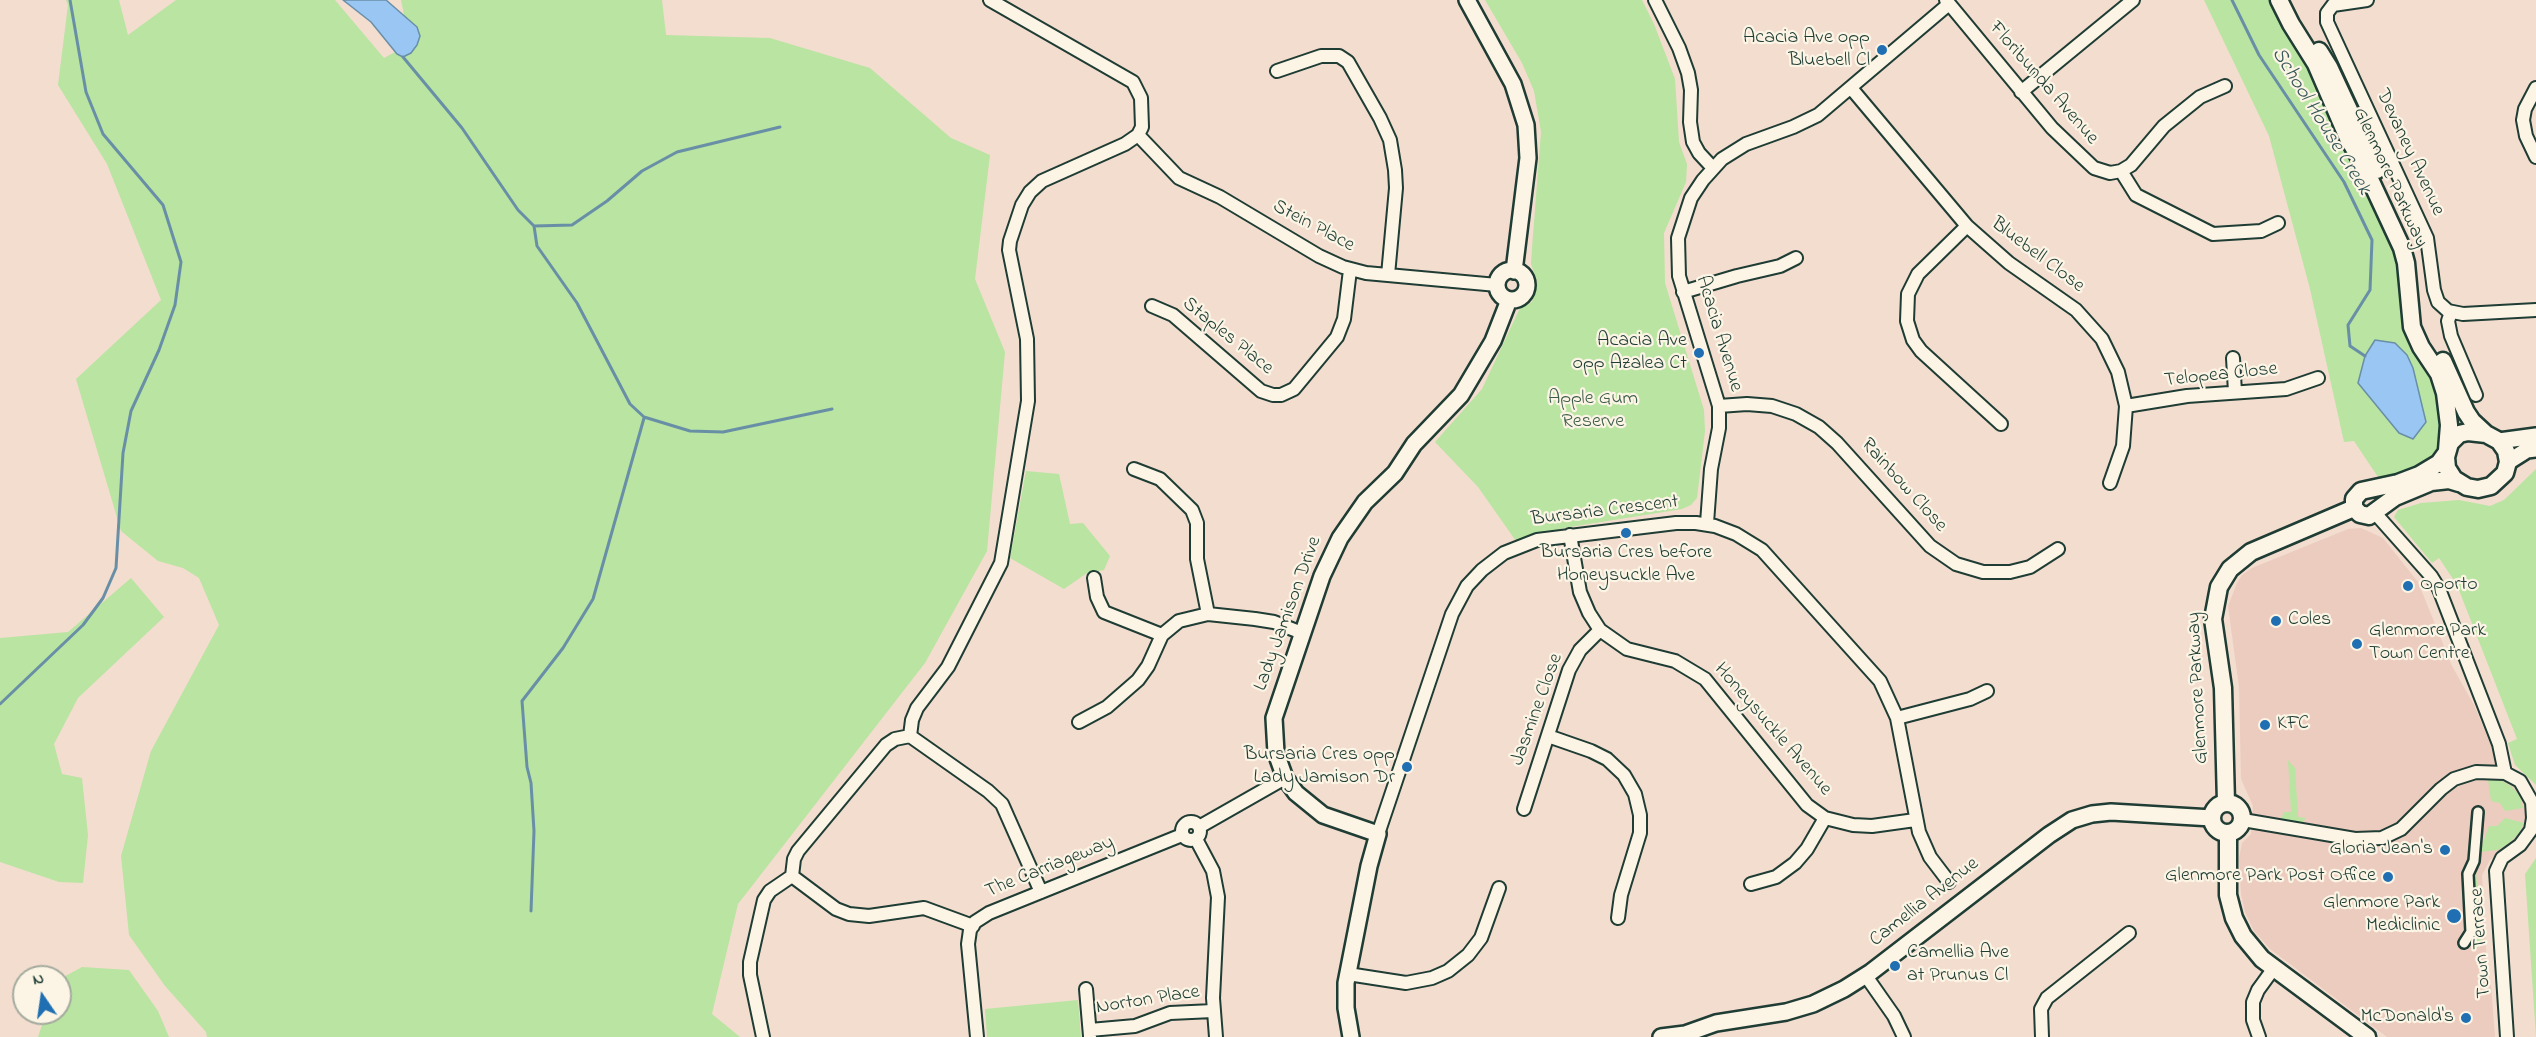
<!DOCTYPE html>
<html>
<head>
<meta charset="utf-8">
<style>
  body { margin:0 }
  #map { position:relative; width:2536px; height:1037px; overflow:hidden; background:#f3ddcf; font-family:"Indie Flower",sans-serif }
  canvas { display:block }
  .north { position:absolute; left:12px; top:965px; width:60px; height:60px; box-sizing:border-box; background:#fcf5e5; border:2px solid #a4ab9e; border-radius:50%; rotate:347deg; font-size:16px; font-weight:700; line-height:24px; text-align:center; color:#1f3d34 }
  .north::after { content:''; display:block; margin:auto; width:21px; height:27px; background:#1f6fb2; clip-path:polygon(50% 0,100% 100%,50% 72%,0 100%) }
</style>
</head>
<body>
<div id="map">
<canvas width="2536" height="1037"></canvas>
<div class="north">N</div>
</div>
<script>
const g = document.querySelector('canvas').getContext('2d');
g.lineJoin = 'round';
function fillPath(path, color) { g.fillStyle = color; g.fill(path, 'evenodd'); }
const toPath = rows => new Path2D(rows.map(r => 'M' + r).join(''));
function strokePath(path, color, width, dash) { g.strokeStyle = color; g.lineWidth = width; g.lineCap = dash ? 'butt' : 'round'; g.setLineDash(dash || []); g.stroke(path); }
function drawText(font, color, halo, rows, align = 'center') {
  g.font = font + ' "Indie Flower",sans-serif'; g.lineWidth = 4.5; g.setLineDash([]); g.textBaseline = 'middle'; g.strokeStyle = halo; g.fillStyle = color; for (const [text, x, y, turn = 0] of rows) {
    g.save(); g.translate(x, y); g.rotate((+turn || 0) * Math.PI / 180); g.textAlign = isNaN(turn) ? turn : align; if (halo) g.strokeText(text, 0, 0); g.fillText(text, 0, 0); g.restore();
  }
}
fillPath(toPath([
  [2361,528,2383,538,2418,582,2452,666,2474,705,2498,762,2526,794,2529,823,2516,845,2490,860,2482,875,2488,985,2491,985,2495,1037,2387,1037,2270,949,2254,931,2245,912,2241,894,2239,858,2242,843,2251,834,2253,806,2241,779,2239,687,2228,606,2237,583,2242,575,2252,568,2348,529]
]), '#ecccbf');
fillPath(toPath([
  [66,0,119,0,128,35,176,0,335,0,384,58,410,44,401,0,662,0,666,35,770,38,870,68,951,138,990,155,975,279,1005,352,987,551,925,663,738,904,712,1014,740,1037,207,1037,206,1032,165,986,129,935,121,856,151,751,219,625,199,578,183,568,158,561,121,531,76,379,161,300,107,164,58,85,68,5],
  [1485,0,1642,0,1654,24,1675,79,1679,142,1687,164,1686,182,1664,233,1665,283,1704,410,1705,431,1697,498,1691,505,1682,509,1564,528,1516,541,1478,487,1435,442,1482,389,1520,308,1532,302,1537,281,1531,264,1532,248,1541,132,1534,91,1522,63],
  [2204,0,2272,0,2311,69,2317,89,2359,173,2389,239,2400,279,2403,323,2415,353,2434,381,2442,410,2441,445,2419,469,2378,477,2354,441,2344,442,2310,289,2269,136],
  [2536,469,2536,785,2515,765,2508,743,2517,739,2457,585,2439,558,2432,563,2394,517,2398,510,2421,503,2459,500,2490,506,2504,500],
  [1026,471,1059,474,1070,524,1083,523,1110,556,1104,570,1087,573,1064,589,1010,558],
  [131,578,164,617,78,698,54,744,62,774,82,778,88,835,83,883,59,882,0,862,0,638,68,632],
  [2288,760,2295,768,2298,817,2306,818,2301,824,2285,822,2281,818,2284,812,2291,812],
  [2488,780,2502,781,2511,786,2520,796,2523,808,2505,811,2500,803,2491,801],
  [2505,818,2524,823,2519,833,2509,843,2498,850,2480,852,2489,826,2497,826],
  [2536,858,2536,1037,2525,874],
  [2476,870,2482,943,2477,948,2473,943,2476,924,2473,878],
  [82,967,129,970,158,1011,169,1037,38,1037,46,1013,60,1013,60,979],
  [1078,1000,1081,1037,987,1037,985,1009]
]), '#b9e4a2');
const water = toPath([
  [343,0,386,0,417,27,420,36,417,45,411,53,403,57,397,54,371,22,343,0],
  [2375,340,2395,343,2407,355,2413,368,2426,422,2413,439,2399,433,2358,383,2365,356,2375,340]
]);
fillPath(water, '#9ac6f4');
strokePath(water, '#698fa7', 1.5);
strokePath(toPath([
  [2232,0,2259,55,2344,182,2372,240,2370,290,2348,325,2350,346,2365,356],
  [403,57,462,128,518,210,534,226,537,246,577,303,630,404,644,417,690,431,723,432,832,409],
  [534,226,572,225,607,201,642,171,677,152,780,127],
  [0,704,83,625,103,598,116,568,123,453,131,411,159,350,175,305,181,262,163,205,103,134,86,92,70,0],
  [531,911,534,831,531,783,527,767,522,701,563,648,593,599,644,418]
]), '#698fa7', 3);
const pedestrian = toPath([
  [2464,943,2471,932,2468,874,2474,861,2478,812]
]);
const minor = toPath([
  [1655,0,1679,48,1688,73,1691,90,1690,122,1693,142,1699,153,1712,167],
  [1946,0,2052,128,2094,168,2110,173,2121,171,2136,195,2213,234,2261,231,2278,223],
  [2367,0,2333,5,2327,13,2327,22,2427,238,2434,290,2438,302,2448,311,2463,314,2536,310],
  [1277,71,1321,56,1339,56,1348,62,1380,118,1390,140,1395,170,1396,188,1388,275],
  [1851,88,1967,226,2009,263,2076,310,2102,339,2118,372,2126,406,2123,446,2110,483],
  [2536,88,2525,109,2523,120,2526,136,2536,157],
  [2021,92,2133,0],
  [1138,135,1179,178,1220,197,1319,256,1343,267,1366,273,1497,285],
  [2121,171,2131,165,2164,126,2200,97,2225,86],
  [1967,226,1918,274,1908,294,1907,321,1913,340,1921,351,2001,424],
  [1683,292,1737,276,1780,266,1796,258],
  [1152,306,1173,315,1261,391,1273,395,1281,395,1294,389,1337,337,1344,319,1350,270],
  [2451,312,2448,321,2451,336,2476,395],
  [2233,358,2235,392],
  [1719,406,1747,404,1772,406,1796,414,1819,427,1837,443,1930,546,1956,564,1983,572,2010,572,2030,567,2058,549],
  [2126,406,2187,396,2286,389,2318,378],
  [1134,469,1160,479,1192,510,1197,523,1197,559,1208,614],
  [2375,513,2431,576,2439,589,2499,744,2505,773,2520,781,2532,802,2533,818,2531,830,2520,845,2502,858,2496,871,2507,1037],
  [1707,523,1711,469,1719,428,1719,406,1679,276,1678,238,1691,198,1703,180,1722,159,1746,144,1793,127,1818,115,1949,4],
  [1570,535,1580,592,1589,613,1600,630,1627,649,1675,661,1705,679,1807,805,1825,818,1853,825,1872,826,1915,820],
  [1094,578,1097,597,1104,612,1162,635],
  [1897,718,1970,699,1987,691],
  [1079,722,1107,707,1138,680,1148,666,1162,635,1179,621,1208,614,1255,619,1274,622,1302,633],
  [910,736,988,791,1002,804,1041,892],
  [1548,736,1591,751,1607,759,1624,775,1635,794,1640,815,1640,833,1621,895,1618,918],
  [1524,809,1569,670,1580,650,1600,630],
  [2243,820,2355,839,2382,838,2401,829,2441,789,2454,779,2476,772,2505,773],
  '1182 831a9 9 0 1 1 18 0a9 9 0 1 1-18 0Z',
  [1199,827,1285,778],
  [1378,834,1452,614,1467,586,1482,570,1504,553,1537,540,1676,523,1696,523,1715,526,1736,534,1762,550,1880,681,1897,718,1919,832,1930,857,1949,882],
  [1196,839,1213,871,1218,897,1213,998,1216,1037],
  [792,876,794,859,798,851,886,745,895,739,910,736,912,720,917,708,948,667,1001,563,1028,401,1027,339,1009,250,1010,241,1022,205,1030,192,1042,181,1125,144,1138,135,1142,127,1141,98,1133,82,990,0],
  [792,876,836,909,849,914,869,916,924,908,973,926],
  [1751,884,1776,877,1795,863,1807,849,1825,818],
  [1348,974,1406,983,1432,978,1448,971,1468,955,1481,938,1499,888],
  [1866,976,1894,1016,1904,1037],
  [1086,989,1090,1036],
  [1090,1030,1135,1026,1170,1013,1213,1011],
  [763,1037,750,975,750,962,764,900,770,891,792,876],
  [977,1037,968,944,970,930,975,922,989,913,1182,835],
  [2042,1037,2041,1009,2047,998,2129,933],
  [2259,1037,2253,1020,2253,1002,2258,990,2274,968]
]);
const tertiary = toPath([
  [1467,0,1513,84,1526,125,1528,158,1514,271],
  '1497 285a15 15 0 1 1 30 0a15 15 0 1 1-30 0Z',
  [2499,441,2536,436],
  [2508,462,2527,450,2536,449],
  [1351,1037,1346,1008,1346,983,1369,866,1378,834,1323,815,1296,793,1285,778,1276,753,1274,718,1322,576,1340,538,1365,502,1395,473,1414,444,1461,395,1493,341,1509,300],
  [1661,1037,1685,1034,1716,1023,1786,1012,1813,1004,1844,989,1871,972,2049,835,2072,820,2092,814,2111,812,2212,818]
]);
const secondary = toPath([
  [2279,0,2291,24,2316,64,2348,138,2362,162,2402,248,2406,263,2412,327,2421,347,2439,374,2445,393,2449,425,2447,450],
  [2319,51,2329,67,2377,170],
  [2443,361,2466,412,2472,421,2486,434],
  [2468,432,2486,434,2499,441,2506,451,2508,462,2505,473,2491,486,2478,489,2467,487,2454,479,2447,468,2446,457,2450,443,2459,434,2468,432],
  [2447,452,2439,463,2419,475,2398,483,2361,491,2354,499,2354,508,2360,514,2369,516,2395,497,2431,482,2449,480,2459,483],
  '2212 818a15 15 0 1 1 30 0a15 15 0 1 1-30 0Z',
  [2226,803,2223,688,2213,619,2219,587,2230,569,2251,552,2354,508],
  [2228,834,2228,895,2234,918,2243,936,2262,959,2367,1037]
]);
strokePath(pedestrian, '#1f3d34', 14);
strokePath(minor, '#1f3d34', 16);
strokePath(tertiary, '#1f3d34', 20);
strokePath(secondary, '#1f3d34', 21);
strokePath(pedestrian, '#fcf5e5', 9);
strokePath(minor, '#fcf5e5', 12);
strokePath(tertiary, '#fcf5e5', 15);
strokePath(secondary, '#fcf5e5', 16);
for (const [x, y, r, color] of [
  [1882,50,6,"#1f6fb2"],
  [1699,353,6,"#1f6fb2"],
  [1626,533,6,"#1f6fb2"],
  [2408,586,6,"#1f6fb2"],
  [2276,621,6,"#1f6fb2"],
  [2357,644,6,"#1f6fb2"],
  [2265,725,6,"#1f6fb2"],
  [1407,767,6,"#1f6fb2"],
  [2445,850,6,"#1f6fb2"],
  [2388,877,6,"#1f6fb2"],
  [2454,916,8,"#1f6fb2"],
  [1895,966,6,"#1f6fb2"],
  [2466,1018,6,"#1f6fb2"]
]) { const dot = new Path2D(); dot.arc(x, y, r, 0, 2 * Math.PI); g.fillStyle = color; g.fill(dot); strokePath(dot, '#fcf5e5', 2); }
drawText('20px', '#1f3d34', '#fcf5e5', [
  ["Acacia Ave opp",1870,39],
  ["Bluebell Cl",1870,62],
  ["Acacia Ave",1687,342],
  ["opp Azalea Ct",1687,365],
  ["Bursaria Cres before",1626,554,"center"],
  ["Honeysuckle Ave",1626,577,"center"],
  ["Oporto",2420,586,"left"],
  ["Coles",2288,621,"left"],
  ["Glenmore Park",2369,632,"left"],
  ["Town Centre",2369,655,"left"],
  ["KFC",2277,725,"left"],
  ["Bursaria Cres opp",1395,756],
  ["Lady Jamison Dr",1395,779],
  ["Gloria Jean's",2433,850],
  ["Glenmore Park Post Office",2376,877],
  ["Glenmore Park",2440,904],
  ["Mediclinic",2440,927],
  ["Camellia Ave",1907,954,"left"],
  ["at Prunus Cl",1907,977,"left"],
  ["McDonald's",2454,1018]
], 'right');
drawText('20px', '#1f3d34', '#fcf5e5', [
  ["Floribunda Avenue",2043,84,49],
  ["Devaney Avenue",2409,153,65],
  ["Glenmore Parkway",2389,178,65],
  ["Stein Place",1313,227,28],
  ["Bluebell Close",2037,256,37],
  ["Acacia Avenue",1718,334,73],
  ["Staples Place",1227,337,39],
  ["Telopea Close",2221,376,-6],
  ["Rainbow Close",1903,486,48],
  ["Bursaria Crescent",1605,512,-7],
  ["Lady Jamison Drive",1289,614,-70],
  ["Glenmore Parkway",2199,688,-93],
  ["Jasmine Close",1538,710,-70],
  ["Honeysuckle Avenue",1772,730,49],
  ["The Carriageway",1050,868,-22],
  ["Camellia Avenue",1925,903,-38],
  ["Town Terrace",2482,943,-94],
  ["Norton Place",1148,1001,-9]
]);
drawText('20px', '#3e5e4a', '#fcf5e5', [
  ["Apple Gum",1593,400],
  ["Reserve",1593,423]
]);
drawText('italic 21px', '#38585a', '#fcf5e5', [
  ["School House Creek",2320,122,58]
]);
</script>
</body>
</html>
